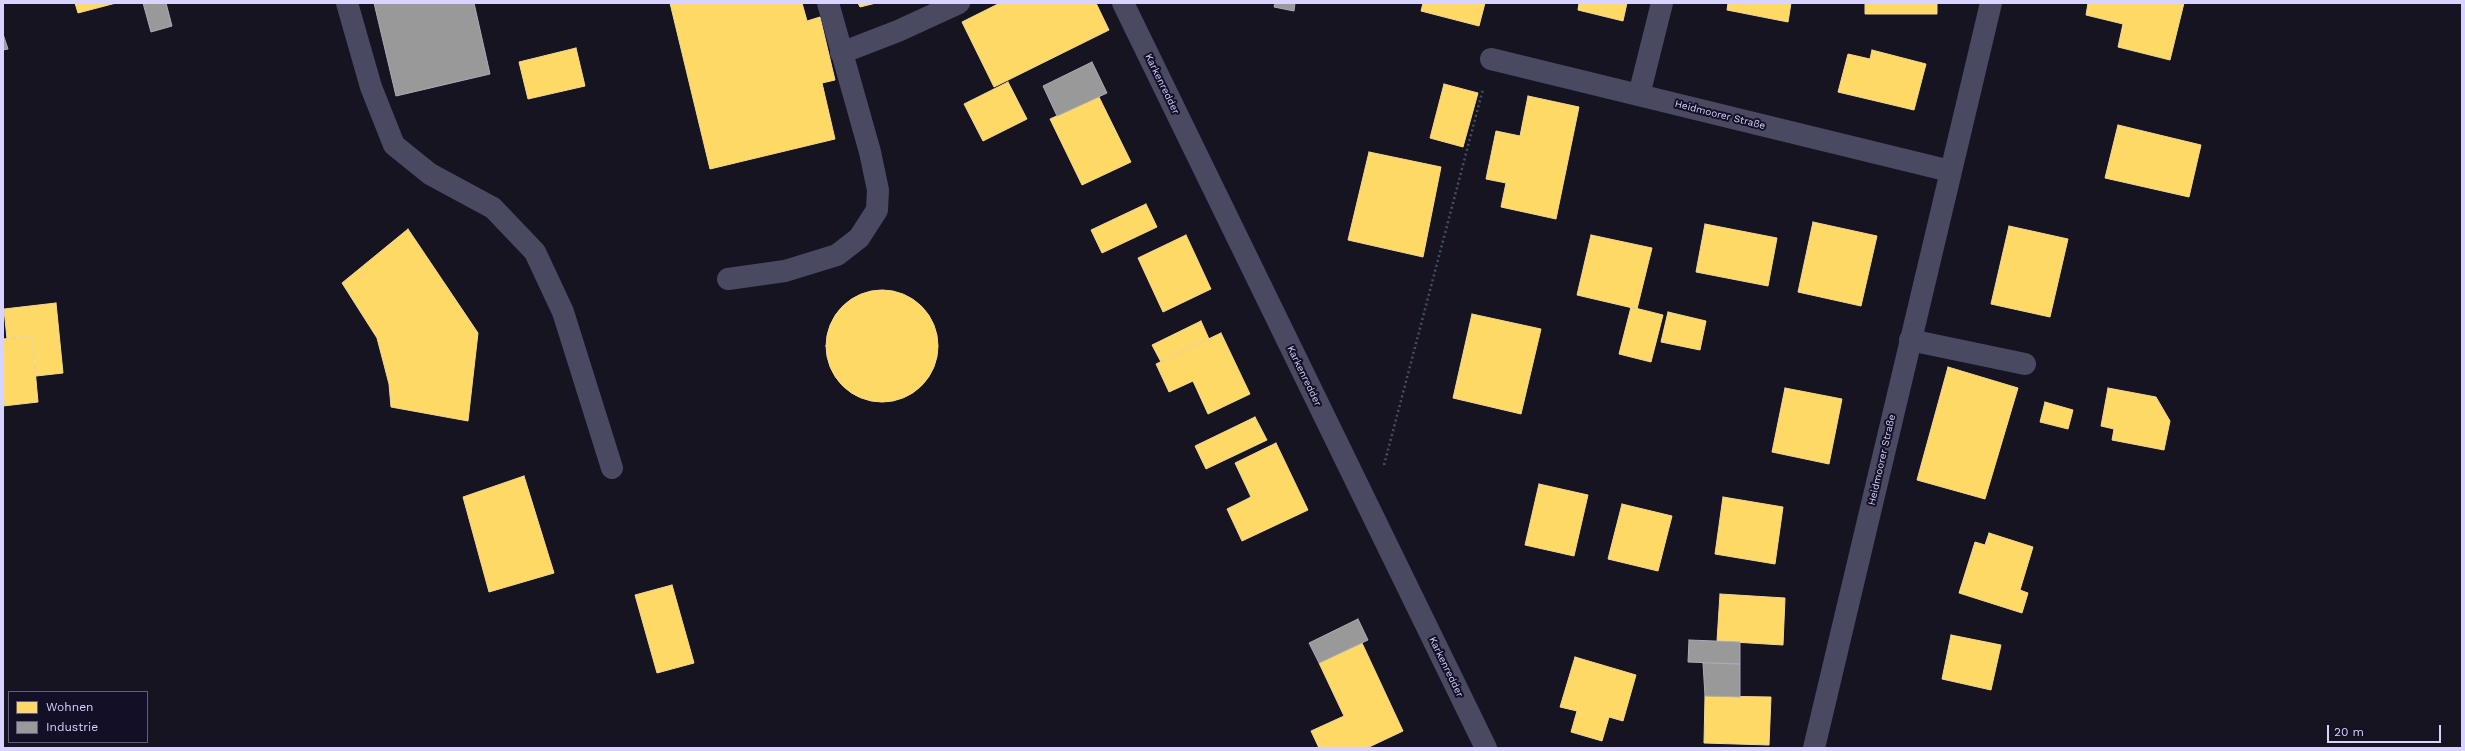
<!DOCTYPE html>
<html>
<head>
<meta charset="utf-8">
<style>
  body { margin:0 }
  #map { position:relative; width:2465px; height:751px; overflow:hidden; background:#161421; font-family:"Work Sans",sans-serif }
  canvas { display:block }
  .frame { position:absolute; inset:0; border:4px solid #d9d4ff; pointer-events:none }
  .legend { position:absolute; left:8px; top:691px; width:140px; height:52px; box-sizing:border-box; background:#130f26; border:1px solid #625e7d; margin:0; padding:5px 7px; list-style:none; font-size:12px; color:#d9d4ff }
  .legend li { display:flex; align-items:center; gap:8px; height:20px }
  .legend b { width:20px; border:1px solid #625e7d }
  .scale { position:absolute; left:2327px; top:725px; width:114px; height:18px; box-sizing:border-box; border:2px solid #d9d4ff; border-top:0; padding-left:5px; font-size:12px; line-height:14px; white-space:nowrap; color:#d9d4ff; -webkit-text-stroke:3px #130f26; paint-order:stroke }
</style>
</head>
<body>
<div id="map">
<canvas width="2465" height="751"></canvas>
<div class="frame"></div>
<ul class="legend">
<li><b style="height:11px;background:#ffd966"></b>Wohnen</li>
<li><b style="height:11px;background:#999"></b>Industrie</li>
</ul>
<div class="scale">20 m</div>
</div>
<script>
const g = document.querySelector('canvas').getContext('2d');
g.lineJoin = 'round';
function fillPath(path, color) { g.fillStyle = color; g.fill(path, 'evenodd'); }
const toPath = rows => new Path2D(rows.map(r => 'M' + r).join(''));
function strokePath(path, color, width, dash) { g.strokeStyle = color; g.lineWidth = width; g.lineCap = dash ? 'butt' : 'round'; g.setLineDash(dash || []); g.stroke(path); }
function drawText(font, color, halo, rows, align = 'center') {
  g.font = font + ' "Work Sans",sans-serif'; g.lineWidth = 4; g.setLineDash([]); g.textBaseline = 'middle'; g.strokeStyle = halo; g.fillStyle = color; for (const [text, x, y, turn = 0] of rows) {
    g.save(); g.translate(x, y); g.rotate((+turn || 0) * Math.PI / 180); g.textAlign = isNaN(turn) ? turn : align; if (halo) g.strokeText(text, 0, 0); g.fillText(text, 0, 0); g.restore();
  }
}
const homes = toPath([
  [75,3,116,3,78,13,75,3],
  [670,3,802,3,807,21,820,17,835,80,822,83,835,139,710,169,670,3],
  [858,3,876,3,860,7,858,3],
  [1000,3,1096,3,1109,30,994,87,962,22,1000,3],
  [1423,3,1485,3,1479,26,1421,11,1423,3],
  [1579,3,1627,3,1623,21,1578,10,1579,3],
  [1728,3,1791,3,1788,22,1727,10,1728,3],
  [1865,3,1937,3,1937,14,1865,14,1865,3],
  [2088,3,2184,3,2170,60,2118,47,2123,24,2086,15,2088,3],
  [576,48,585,86,528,99,519,62,576,48],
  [1872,50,1926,64,1914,110,1838,92,1848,54,1870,59,1872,50],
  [1008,82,1027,119,983,141,964,104,1008,82],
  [1444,84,1478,93,1463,147,1430,138,1444,84],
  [1528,96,1579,107,1556,219,1501,207,1506,183,1486,179,1496,131,1520,136,1528,96],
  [1099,97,1131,162,1082,185,1050,119,1099,97],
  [2118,125,2201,145,2189,197,2105,178,2118,125],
  [1369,152,1441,167,1423,257,1348,240,1369,152],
  [1146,204,1157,227,1102,253,1091,230,1146,204],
  [1813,222,1877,236,1861,306,1798,292,1813,222],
  [1705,224,1777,238,1768,286,1696,272,1705,224],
  [2009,226,2068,239,2050,317,1991,304,2009,226],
  [408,229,478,333,468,421,391,407,389,384,377,338,342,283,408,229],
  [1186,235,1211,289,1163,312,1138,258,1186,235],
  [1591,235,1652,248,1637,309,1577,295,1591,235],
  '826 346a56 56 0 1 1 112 0a56 56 0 1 1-112 0Z',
  [56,303,63,373,36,376,32,336,7,339,4,309,56,303],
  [1631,307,1663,315,1651,362,1619,354,1631,307],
  [1668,312,1706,321,1700,350,1661,342,1668,312],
  [1472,314,1541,329,1521,414,1453,398,1472,314],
  [1201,321,1209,339,1161,362,1152,345,1201,321],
  [1221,333,1250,394,1208,414,1193,381,1169,392,1156,364,1221,333],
  [32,336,38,402,3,406,3,339,32,336],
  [1948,367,2018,388,1985,499,1917,480,1948,367],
  [1785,388,1842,399,1829,464,1772,452,1785,388],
  [2108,388,2156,397,2170,421,2164,450,2112,440,2114,429,2101,426,2108,388],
  [2045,402,2073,410,2068,429,2040,422,2045,402],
  [1255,417,1267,440,1206,469,1195,446,1255,417],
  [1276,443,1308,510,1242,541,1227,509,1251,497,1235,463,1276,443],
  [524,476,554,573,489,592,463,497,524,476],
  [1539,484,1588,495,1574,556,1525,545,1539,484],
  [1723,497,1783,507,1775,564,1715,554,1723,497],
  [1622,504,1672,516,1658,571,1608,559,1622,504],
  [1989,533,2033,547,2020,590,2028,593,2022,613,1959,593,1975,542,1985,545,1989,533],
  [672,585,694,663,657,673,635,595,672,585],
  [1720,594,1785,598,1783,645,1717,641,1720,594],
  [1951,635,2001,645,1991,690,1942,679,1951,635],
  [1362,643,1403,731,1367,748,1319,748,1311,731,1344,716,1319,663,1362,643],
  [1575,657,1636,675,1623,721,1609,717,1602,741,1571,732,1577,711,1560,707,1575,657],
  [1705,696,1771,697,1769,745,1704,743,1705,696]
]);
fillPath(homes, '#ffd966');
strokePath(homes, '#f4d894', 1);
const industry = toPath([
  [143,3,166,3,172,26,151,32,143,3],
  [374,3,474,3,490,74,396,96,374,3],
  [1275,3,1295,3,1294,11,1274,7,1275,3],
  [3,34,8,49,3,50,3,34],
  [1092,62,1107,93,1057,116,1043,86,1092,62],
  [1358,619,1368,640,1319,663,1309,643,1358,619],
  [1689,640,1740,642,1740,664,1688,662,1689,640],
  [1703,663,1740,664,1740,697,1705,696,1703,663]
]);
fillPath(industry, '#999');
strokePath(industry, '#acabb8', 1);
strokePath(toPath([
  [1384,465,1483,89]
]), '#44505f', 2.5, [2, 3]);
strokePath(toPath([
  [347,3,371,87,394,145,430,174,493,208,535,252,563,312,612,468],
  [841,53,898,31,959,3],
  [1639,95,1662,3],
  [728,279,785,271,837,255,859,238,877,210,878,190,870,152,828,3],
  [1910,340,2025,364]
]), '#4a4962', 22);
strokePath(toPath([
  [1123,3,1486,748],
  [1491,59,1950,171]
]), '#4a4962', 22);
strokePath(toPath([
  [1814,748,1991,3]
]), '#4a4962', 22);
drawText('10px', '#d9d4ff', '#130f26', [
  ["Karkenredder",1162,84,64],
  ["Heidmoorer Straße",1720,115,14],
  ["Karkenredder",1304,376,64],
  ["Heidmoorer Straße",1882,460,-77],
  ["Karkenredder",1446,667,64]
]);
</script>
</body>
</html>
